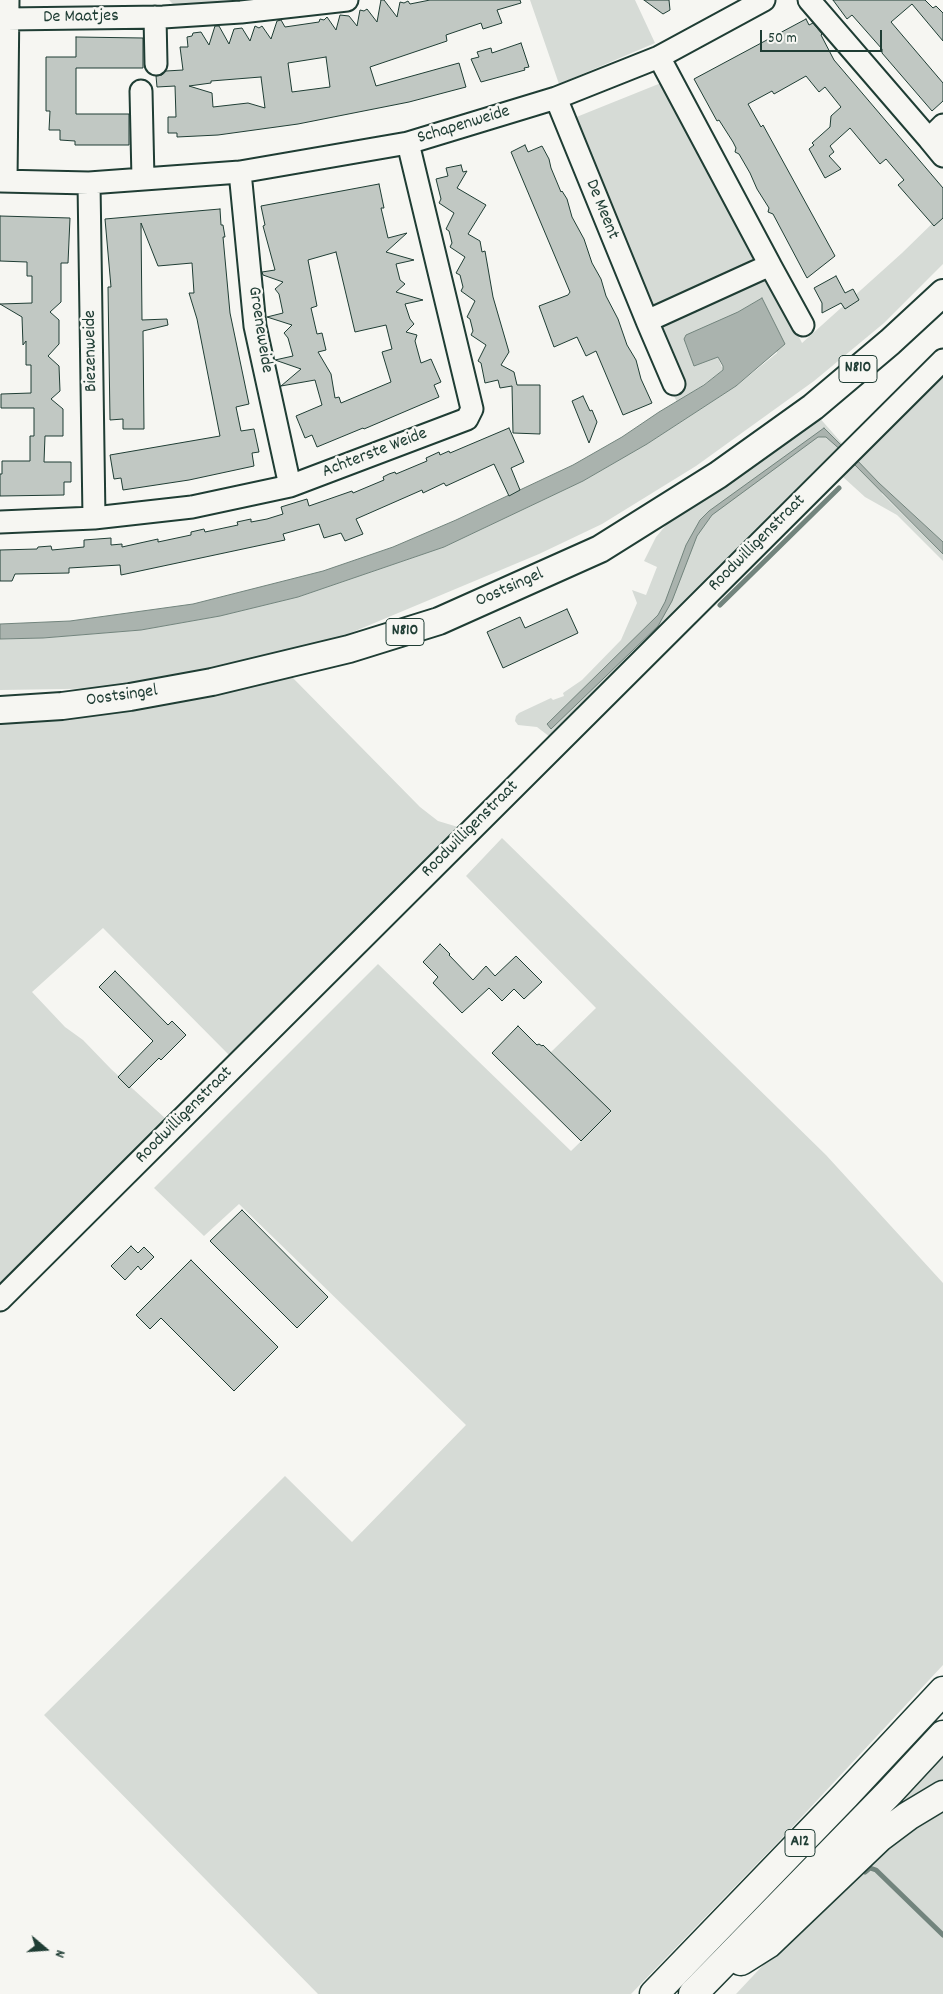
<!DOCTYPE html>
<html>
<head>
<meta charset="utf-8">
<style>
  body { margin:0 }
  #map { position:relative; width:943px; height:1994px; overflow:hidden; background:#f6f6f2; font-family:Dekko,sans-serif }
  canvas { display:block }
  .north { position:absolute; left:20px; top:1924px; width:50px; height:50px; -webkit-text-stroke:4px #f6f6f2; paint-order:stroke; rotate:108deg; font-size:14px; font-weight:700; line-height:20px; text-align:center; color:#1f3d34 }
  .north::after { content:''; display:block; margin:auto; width:18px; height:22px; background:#1f3d34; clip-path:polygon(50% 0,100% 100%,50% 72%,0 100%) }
  .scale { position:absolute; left:760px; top:30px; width:122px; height:22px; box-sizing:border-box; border:2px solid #1f3d34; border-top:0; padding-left:6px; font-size:15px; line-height:18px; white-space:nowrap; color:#1f3d34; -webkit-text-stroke:4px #f6f6f2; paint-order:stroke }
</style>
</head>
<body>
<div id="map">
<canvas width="943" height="1994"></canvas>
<div class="north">N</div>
<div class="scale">50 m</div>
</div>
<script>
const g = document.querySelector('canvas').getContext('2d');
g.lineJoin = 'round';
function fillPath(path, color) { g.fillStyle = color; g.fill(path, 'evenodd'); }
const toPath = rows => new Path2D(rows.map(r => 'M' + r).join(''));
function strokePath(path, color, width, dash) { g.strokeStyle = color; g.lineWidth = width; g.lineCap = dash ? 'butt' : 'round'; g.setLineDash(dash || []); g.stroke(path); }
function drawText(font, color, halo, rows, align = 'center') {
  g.font = font + ' Dekko,sans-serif'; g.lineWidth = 5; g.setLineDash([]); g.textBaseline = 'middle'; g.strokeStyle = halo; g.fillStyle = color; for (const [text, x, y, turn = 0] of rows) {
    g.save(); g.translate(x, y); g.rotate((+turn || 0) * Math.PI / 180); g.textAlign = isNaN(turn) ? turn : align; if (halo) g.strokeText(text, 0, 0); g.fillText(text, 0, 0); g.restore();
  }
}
fillPath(toPath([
  [169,0,282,0,175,6],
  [530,0,635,0,655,43,559,84],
  [661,83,754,250,754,257,742,268,652,308,569,120],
  [943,213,943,264,884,323,814,381,696,466,602,524,539,554,317,647,126,688,0,690,0,639,43,638,141,630,220,616,298,597,444,547,583,481,647,444,736,386,777,353,762,298,738,312,718,357,723,370,703,385,677,402,671,390,656,320,740,285,767,278,775,287,802,343,902,253],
  [943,368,943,542,879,483,882,494,943,554,943,561,897,515,865,497,843,477,849,470,845,464],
  [817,415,847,449,550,737,537,727,518,725,515,721,516,716,519,713,551,698,553,700,564,696,563,693,582,680,621,640,637,603,632,590,646,595,657,567,644,561,656,537,667,524],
  [291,676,420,807,438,821,458,827,229,1055,103,928,32,992,65,1027,83,1040,111,1069,166,1119,0,1286,0,720],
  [502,838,826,1155,943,1283,943,1665,783,1837,631,1994,318,1994,44,1715,285,1476,352,1542,466,1425,239,1204,204,1236,154,1188,378,964,571,1151,611,1112,551,1052,596,1008,466,876],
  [943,1758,943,1789,867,1839],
  [943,1801,943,1994,736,1994,856,1866]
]), '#d6dbd6');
const water = toPath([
  [762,298,785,344,736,386,647,444,583,481,444,547,298,597,220,616,141,630,43,638,0,639,0,624,70,621,193,604,323,571,393,547,456,520,573,465,622,437,659,412,704,385,723,370,723,366,718,357,694,366,684,339,686,335,738,312,762,298],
  [824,428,845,449,843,452,826,437,818,437,712,515,697,536,672,601,658,626,551,729,547,724,658,615,665,602,686,545,700,520,709,511,824,428],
  [854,457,879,483,943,542,943,554,851,461,854,457]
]);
fillPath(water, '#aab3ae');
strokePath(water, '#72847d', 1);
strokePath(toPath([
  [720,605,839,488],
  [865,1872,870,1868,876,1870,943,1935]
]), '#72847d', 5);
const building = toPath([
  [381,0,384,0,397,17,400,2,404,3,408,1,410,4,430,0,520,0,521,3,497,10,502,23,483,29,481,23,446,35,447,41,370,67,376,86,459,63,466,87,409,102,298,124,218,135,177,137,177,133,168,133,168,117,176,117,175,86,157,87,156,76,162,75,166,71,183,70,180,47,188,47,187,37,192,36,193,33,201,32,209,45,215,26,219,26,229,44,234,29,242,28,250,41,255,26,259,28,262,26,271,39,277,21,281,20,285,27,319,22,320,19,324,20,327,17,336,30,340,15,349,16,357,26,360,10,364,11,367,9,377,22,381,0],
  [326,57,330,87,292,92,288,63,326,57],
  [261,77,265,108,248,103,213,107,212,93,189,86,211,83,211,81,261,77],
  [644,0,669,0,670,10,663,14,644,0],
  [833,0,925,0,933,8,936,6,943,13,943,41,912,4,891,22,943,83,943,101,932,111,882,53,882,49,852,15,847,19,833,0],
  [806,19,809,25,813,23,822,34,821,35,834,60,943,188,943,218,934,226,898,185,904,180,886,159,880,164,850,128,830,146,834,152,829,156,841,169,825,178,809,149,814,145,812,143,830,127,831,116,841,107,825,87,819,92,806,76,774,94,772,91,748,104,761,127,763,125,835,256,807,278,773,214,768,212,769,208,757,189,750,173,739,154,735,152,736,148,733,142,719,120,717,121,694,79,806,19],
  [76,37,143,38,143,68,76,68,76,114,129,114,129,145,75,145,75,141,60,140,60,130,49,130,50,111,46,111,46,57,76,57,76,37],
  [521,43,529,67,524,68,525,70,481,82,471,59,479,57,477,52,491,48,492,53,521,43],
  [525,145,528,152,542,146,549,159,551,168,561,192,562,191,567,199,572,217,584,239,592,263,601,279,606,296,618,319,627,345,636,360,641,379,652,403,623,415,596,351,586,356,577,337,554,347,539,306,568,295,570,292,511,152,525,145],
  [461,165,463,172,467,171,457,188,486,205,468,234,480,241,482,252,485,251,493,297,509,352,501,365,514,372,517,385,540,385,540,434,513,433,512,386,500,388,498,380,485,383,481,363,478,361,486,345,471,335,473,331,470,319,467,317,475,301,461,291,463,287,460,275,456,273,465,257,450,247,452,243,449,231,446,229,454,213,439,203,441,199,436,179,448,176,446,168,461,165],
  [379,184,384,208,381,208,388,238,407,233,386,252,414,260,396,264,400,280,405,284,396,292,423,300,405,304,410,319,414,324,406,332,417,335,415,341,421,363,431,359,441,382,434,385,439,397,364,429,363,428,317,447,312,435,305,438,296,416,322,405,315,380,281,386,301,369,275,360,293,356,288,338,284,333,292,325,267,317,283,313,279,294,275,289,283,282,263,275,262,272,275,270,263,226,265,225,261,206,379,184],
  [336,252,355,332,386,325,392,349,382,352,391,382,341,403,339,397,335,398,331,374,318,352,326,350,322,333,317,334,311,308,317,306,308,260,336,252],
  [220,209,221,225,223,225,225,237,223,237,230,313,249,404,236,407,241,431,254,429,259,452,252,453,254,466,189,480,123,490,121,478,114,479,110,455,220,436,197,319,189,293,194,293,192,263,158,266,141,223,142,320,167,319,168,325,143,331,144,429,123,429,123,419,110,420,108,287,111,287,105,219,220,209],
  [0,216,70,218,68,263,61,263,61,302,50,312,59,320,59,344,48,356,59,366,60,391,51,399,63,409,63,436,45,436,44,462,71,462,71,482,64,482,64,495,0,496,0,474,2,474,2,461,30,461,30,436,34,436,34,408,1,408,1,394,31,393,31,365,26,365,26,341,23,345,22,317,0,304,32,303,32,276,27,276,27,262,0,261,0,216],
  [836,276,845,293,853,289,859,300,845,309,841,303,822,313,822,303,814,288,836,276],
  [583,396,590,411,592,410,597,422,589,443,572,401,583,396],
  [509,428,524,462,511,468,520,490,509,496,494,464,446,486,444,483,423,493,422,490,356,519,363,534,345,541,341,533,324,538,319,524,283,534,285,540,121,575,120,565,69,568,69,573,15,574,12,581,0,581,0,550,37,549,38,547,51,546,52,550,84,547,84,540,111,538,111,545,122,544,122,547,158,539,158,542,191,535,191,532,204,529,205,532,238,525,237,522,251,519,251,522,267,519,283,514,281,507,307,499,309,506,352,491,353,493,384,480,383,477,389,474,395,472,396,474,427,461,426,458,439,452,440,455,449,451,450,453,509,428],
  [567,609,578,633,503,668,487,632,520,617,525,628,567,609],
  [440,944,450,954,449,955,473,980,486,966,495,976,516,956,542,982,524,999,514,989,502,1001,489,988,462,1013,433,983,438,977,423,962,440,944],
  [115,971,168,1025,172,1021,186,1035,161,1060,159,1058,129,1088,118,1077,153,1041,99,987,115,971],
  [518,1026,537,1045,539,1044,542,1046,543,1045,611,1111,581,1141,492,1053,518,1026],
  [242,1210,328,1297,297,1328,210,1241,242,1210],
  [131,1246,138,1253,144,1247,154,1257,141,1270,138,1266,125,1280,111,1266,131,1246],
  [191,1260,278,1347,234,1391,161,1318,150,1329,136,1315,191,1260]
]);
fillPath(building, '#c1c8c3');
strokePath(building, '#1f3d34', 1);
const minor = toPath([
  [809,0,929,139,943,125],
  [155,17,156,64],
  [7,19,163,17,241,12,347,0],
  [141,91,143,179],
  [556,98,647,321,770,265,659,57],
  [929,139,943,156],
  [240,172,255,326,290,486],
  [0,181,89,183,240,172,408,143,556,98,659,57,764,0],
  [6,181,8,0],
  [89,183,94,518],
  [770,265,803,325],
  [647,321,674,384],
  [0,522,94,518,192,507,290,486,467,419,472,409,408,143],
  [0,1300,943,360]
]);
const major = toPath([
  [0,710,62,706,130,697,212,682,349,649,439,621,600,549,718,475,813,407,890,342,943,293]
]);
const highway = toPath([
  [741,1961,768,1944,880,1837,908,1816,943,1795],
  [654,1994,845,1796,943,1691],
  [693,1994,890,1792,943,1735]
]);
strokePath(minor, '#1f3d34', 25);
strokePath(major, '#1f3d34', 30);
strokePath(highway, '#1f3d34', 31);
strokePath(minor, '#f6f6f2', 21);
strokePath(major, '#f6f6f2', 26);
strokePath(highway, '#f6f6f2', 28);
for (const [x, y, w] of [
  [858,369,38],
  [405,632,38],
  [800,1843,30]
]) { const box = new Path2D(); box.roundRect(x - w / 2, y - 13.5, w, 27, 4); g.fillStyle = '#f6f6f2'; g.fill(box); strokePath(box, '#1f3d34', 1); }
drawText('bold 16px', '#1f3d34', null, [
  ["N810",858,369],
  ["N810",405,632],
  ["A12",800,1843]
]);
drawText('18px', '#1f3d34', '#f6f6f2', [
  ["De Maatjes",81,18,-1],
  ["Schapenweide",464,126,-17],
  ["De Meent",601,210,68],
  ["Groeneweide",259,330,81],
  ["Biezenweide",92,351,-91],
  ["Achterste Weide",375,454,-21],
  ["Roodwilligenstraat",758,544,-45],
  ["Oostsingel",510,589,-24],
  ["Oostsingel",122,697,-8],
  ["Roodwilligenstraat",471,830,-45],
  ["Roodwilligenstraat",185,1116,-45]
]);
</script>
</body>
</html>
